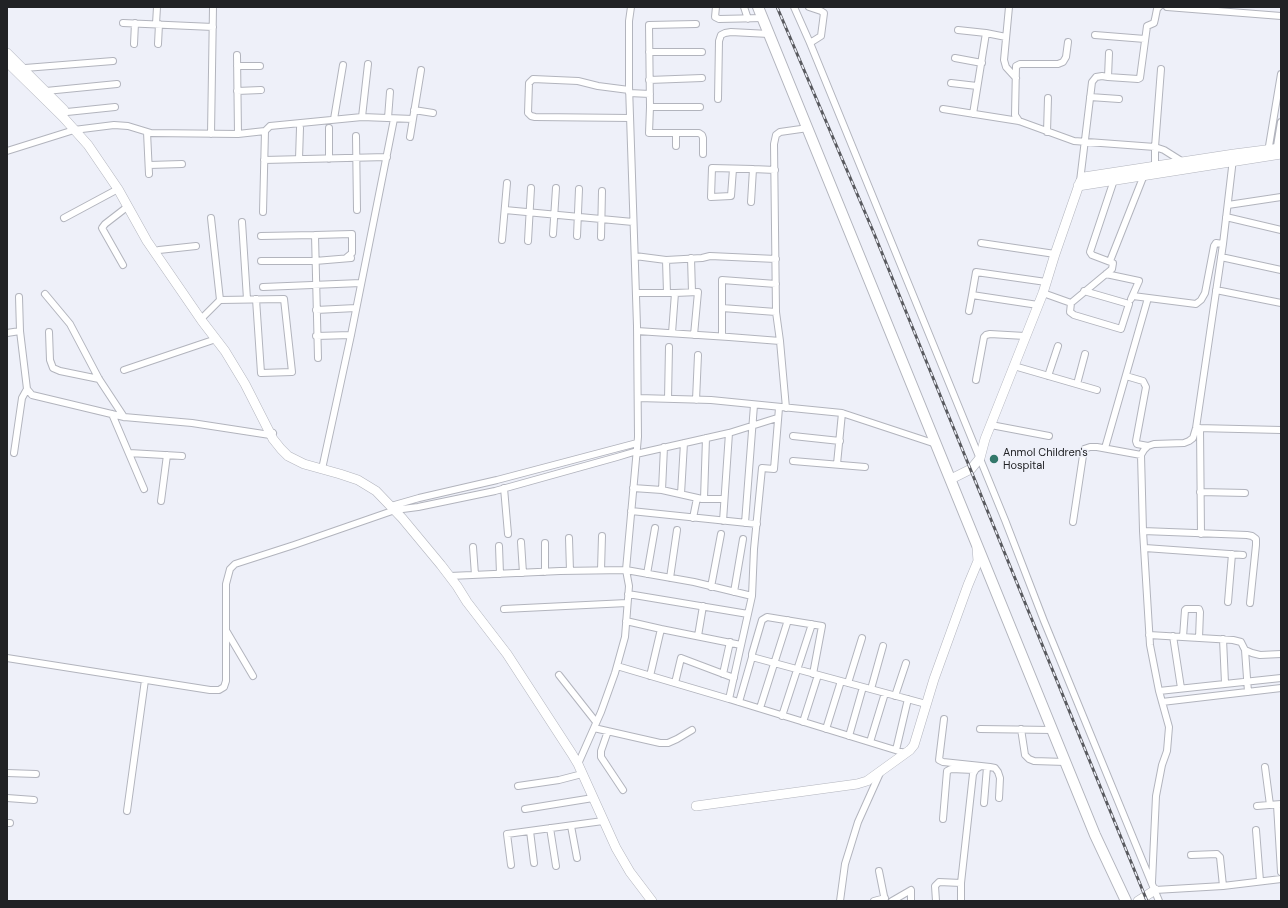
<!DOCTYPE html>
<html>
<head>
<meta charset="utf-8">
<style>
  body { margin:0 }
  #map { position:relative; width:1288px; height:908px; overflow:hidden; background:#eef0f9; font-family:"DM Sans",sans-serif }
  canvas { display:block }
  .frame { position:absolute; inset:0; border:8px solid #212225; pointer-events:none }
</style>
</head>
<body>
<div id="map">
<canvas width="1288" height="908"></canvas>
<div class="frame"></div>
</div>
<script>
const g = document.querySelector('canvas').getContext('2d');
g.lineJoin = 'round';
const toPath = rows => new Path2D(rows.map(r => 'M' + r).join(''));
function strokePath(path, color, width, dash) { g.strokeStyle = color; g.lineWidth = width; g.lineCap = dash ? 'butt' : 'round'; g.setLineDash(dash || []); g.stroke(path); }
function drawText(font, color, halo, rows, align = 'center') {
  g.font = font + ' "DM Sans",sans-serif'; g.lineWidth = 3; g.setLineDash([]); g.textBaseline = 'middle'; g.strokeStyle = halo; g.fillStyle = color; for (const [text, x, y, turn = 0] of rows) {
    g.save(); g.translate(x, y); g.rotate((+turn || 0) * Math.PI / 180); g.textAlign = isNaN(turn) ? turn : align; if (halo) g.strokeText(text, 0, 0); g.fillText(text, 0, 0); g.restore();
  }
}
const street = toPath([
  [716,7,715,17,719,19,763,18],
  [744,7,748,19],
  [794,7,810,43,1005,520,1044,621,1159,901],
  [809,7,821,11,824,13,821,36,810,43],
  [1009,7,1004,60,1006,67,1016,78],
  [1167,7,1281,16],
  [123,23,213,27],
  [156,24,157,7],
  [696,24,649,25,650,107,700,107],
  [958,30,986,33],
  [1095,35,1145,39],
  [134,44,135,23],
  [158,44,159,24],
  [649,52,702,52],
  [237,55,238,134],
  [955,58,982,63],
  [237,66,260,66],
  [22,72,25,68,113,61],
  [1108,77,1109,53],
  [649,80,702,78],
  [951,83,977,86],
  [629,90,598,86,578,81,533,79,529,83,528,113,531,116,535,117,630,118],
  [46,91,117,84],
  [237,91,261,90],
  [629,93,650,94],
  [1090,97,1119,99],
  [718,99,719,41,721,35,725,33,731,32,769,34],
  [650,107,649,133,699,133,702,135,703,138,703,154],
  [943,109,1019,121,1074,141,1155,147,1164,150,1183,162],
  [414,110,433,113],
  [67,112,115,107],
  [973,114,986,33,1006,37],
  [362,117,368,64],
  [388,118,390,92],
  [334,119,343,65],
  [1019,121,1015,115,1016,66,1020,64,1058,64,1063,62,1066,57,1068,42],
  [147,132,149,174],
  [1047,132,1048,98],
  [211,134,213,7],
  [356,136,357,210],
  [410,137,421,70],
  [676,146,676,133],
  [7,151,74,130,114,125,128,126,151,133,238,134,265,131],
  [1268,152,1281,74],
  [1276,152,1281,122],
  [299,159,300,128],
  [329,159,329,128],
  [264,160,387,157],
  [149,165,182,164],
  [1155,166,1155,147,1161,69],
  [733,169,731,196,711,197,712,168,753,169,775,170],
  [1080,181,1092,82,1096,77,1102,76,1108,77,1138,79,1140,78,1147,26,1154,23,1155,19,1157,9,1159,7],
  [751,202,753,169],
  [1228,205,1281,197],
  [505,210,633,222],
  [263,212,265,131,270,126,362,117,413,119],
  [1226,217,1281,230],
  [64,218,118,189],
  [211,218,220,300],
  [242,222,247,299],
  [553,234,556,188],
  [315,235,352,234,352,253,346,258],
  [261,236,315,235,318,358],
  [577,236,579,189],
  [601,237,602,191],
  [502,240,507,183],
  [528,241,531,188],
  [981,243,1055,254],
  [159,250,196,246],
  [635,256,666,260,702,258,710,256,776,259],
  [1221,257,1281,270],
  [691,258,692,292],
  [666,260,667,293],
  [261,261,315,261,351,258],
  [1110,261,1144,175],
  [123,265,102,228,105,224,127,207],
  [1106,274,1139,281,1131,299],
  [263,287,361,283],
  [1216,290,1281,303],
  [636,293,675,293,672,333],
  [675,293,698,292,694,335],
  [1043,293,1071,303,1112,269,1113,263,1092,255,1090,252,1114,180],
  [45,294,70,324,99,379,124,417],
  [1133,296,1196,304,1201,300,1205,293,1214,246,1216,243,1223,244],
  [19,297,20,331,27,389,32,395,124,417,192,423,270,435,273,433],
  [1071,303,1070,312,1074,315,1121,329,1129,304,1084,291],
  [1038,305,972,295,976,272,1046,282],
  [722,308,776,312],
  [316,310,356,308],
  [969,311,972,295],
  [204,316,220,300,284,299,292,372,261,373,256,299],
  [637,331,729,337,780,341,776,312,774,144,776,135,780,132,808,128],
  [49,332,50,360,53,368,60,371,99,379],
  [7,333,20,331],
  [316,336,351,335],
  [722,336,722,280,776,284],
  [780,341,786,408],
  [1014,366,1097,390],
  [124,370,216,339],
  [1048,376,1058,346],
  [1126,376,1143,381,1146,387,1136,441,1137,444,1148,446],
  [976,380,984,337,986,335,990,334,1025,336],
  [1077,384,1085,354],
  [638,398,711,400,842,413,936,444],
  [668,399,669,347],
  [696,400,698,355],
  [112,414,144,489],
  [991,425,1049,436],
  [1197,428,1281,430],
  [1200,428,1201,534],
  [793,436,840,441],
  [1105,448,1148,298],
  [14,453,22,398,27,389],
  [129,453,182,456],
  [636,454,729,433,777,418],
  [793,461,865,467],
  [837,464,842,413],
  [322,469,351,335,394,119],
  [504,488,508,534],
  [633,488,662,490,702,499,724,499],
  [662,490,664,447],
  [1200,492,1245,493],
  [681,494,684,443],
  [704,499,706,438],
  [161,501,167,455],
  [391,506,419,498,497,480,637,443],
  [631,511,757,524],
  [693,518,697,498],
  [723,521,729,433],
  [1073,522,1084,449,1090,447,1097,447,1141,455],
  [745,523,754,405],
  [1143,531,1247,535,1252,536,1256,539,1256,545,1250,603],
  [569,538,570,571],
  [521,542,523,573],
  [499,546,500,574],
  [473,547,475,575],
  [1145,548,1243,555],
  [601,570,602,536],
  [545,572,545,543],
  [647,574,655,528],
  [450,576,560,571,626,570,694,582,752,596,754,549,762,468,774,469,779,408],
  [670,578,677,530],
  [711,587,721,534],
  [734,592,743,539],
  [628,594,748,614],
  [1228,602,1232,554],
  [504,609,627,603],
  [626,621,661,629,650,676],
  [661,629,741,645],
  [227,632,253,676],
  [1149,635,1233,640,1241,642,1245,650,1252,653,1260,655,1281,654],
  [698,636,703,606],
  [1173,636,1181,688],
  [1183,637,1185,610,1186,609,1199,609,1200,612,1199,638],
  [1223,639,1225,683],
  [1245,650,1248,692],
  [7,658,210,690,219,690,224,687,226,681,226,584,230,569,235,564,294,545,395,510,418,507,495,491,617,457,637,451],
  [617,666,729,699,752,596],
  [723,674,730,642],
  [813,674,822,626,767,617,762,620,752,654,752,657,926,704],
  [559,675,596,722],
  [675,683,681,658,734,678],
  [848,683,862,638],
  [871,689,883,646],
  [1159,691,1281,678],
  [895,696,906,663],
  [729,699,905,753],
  [739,702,752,657],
  [1162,702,1281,688],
  [760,708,788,620],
  [782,716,812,624],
  [944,719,939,760,943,762,981,766],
  [803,722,818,675],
  [594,728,660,743,668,743,677,739,692,730],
  [826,729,841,681],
  [980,729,1052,730],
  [1021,729,1025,755,1029,759,1034,761,1065,762],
  [608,731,601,751,601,757,623,790],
  [849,736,863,687],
  [870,742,885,693],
  [896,750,908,699],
  [578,764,601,712,615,673,625,637,629,586,626,570,638,437,637,326,629,86,629,21,631,7],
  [1265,767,1270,805],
  [7,773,36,774],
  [518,786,559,780,582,774],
  [7,798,34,800],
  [984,803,987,767],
  [1277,805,1281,872],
  [1257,806,1281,804],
  [525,809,593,798],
  [127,811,145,680],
  [943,819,947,771,951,769,974,770],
  [7,823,10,823],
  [571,826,577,858],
  [550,828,556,866],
  [1256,830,1260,881],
  [530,831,534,863],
  [1191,855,1217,854,1220,857,1223,886],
  [511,865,507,834,603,821],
  [879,871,885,901],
  [1152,882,1156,796,1162,765,1167,751,1169,727,1159,691,1150,645,1143,531,1141,455,1144,450,1148,446,1154,444,1184,443,1189,441,1193,438,1196,428,1223,244,1233,159],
  [1155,890,1223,886,1281,879],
  [840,901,845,864,850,848,858,822,880,773],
  [874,901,885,898],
  [892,901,911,890,911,901],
  [936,901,935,886,939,882,961,883],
  [961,901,961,883,973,774,976,769,981,766,990,767,995,768,998,772,1000,778,999,798]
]);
const secondary = toPath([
  [7,53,64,110],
  [7,62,63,117,88,145,118,189,147,241,202,321,225,351,245,384,273,439,281,449,288,456,304,464,340,474,358,480,376,491,402,518,441,565,457,586,467,602,507,654,572,754,578,764,616,848,630,872,652,901],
  [1078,186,1281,154],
  [951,479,971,469,980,458,985,439,1043,293,1055,254,1080,182,1084,177,1234,154,1281,148],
  [696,806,857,784,867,781,910,750,914,745,934,679,968,585,978,561,977,548],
  [1138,901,1155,890]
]);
const primary = toPath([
  [758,7,1095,835,1126,901]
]);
strokePath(street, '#b2b4bd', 8);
strokePath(secondary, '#b2b4bd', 10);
strokePath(primary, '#b2b4bd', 12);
strokePath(street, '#fff', 6);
strokePath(secondary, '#fff', 9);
strokePath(primary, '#fff', 10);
const rail = toPath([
  [777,7,873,231,1147,901]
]);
strokePath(rail, '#595a5f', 3);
strokePath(rail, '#eef0f9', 1.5, [4.5]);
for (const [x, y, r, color] of [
  [994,459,5,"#33786b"]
]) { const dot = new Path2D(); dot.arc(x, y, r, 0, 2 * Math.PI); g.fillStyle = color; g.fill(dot); strokePath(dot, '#eef0f9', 1.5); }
drawText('11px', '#212225', '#eef0f9', [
  ["Anmol Children's",1003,453],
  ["Hospital",1003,466]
], 'left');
</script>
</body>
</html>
